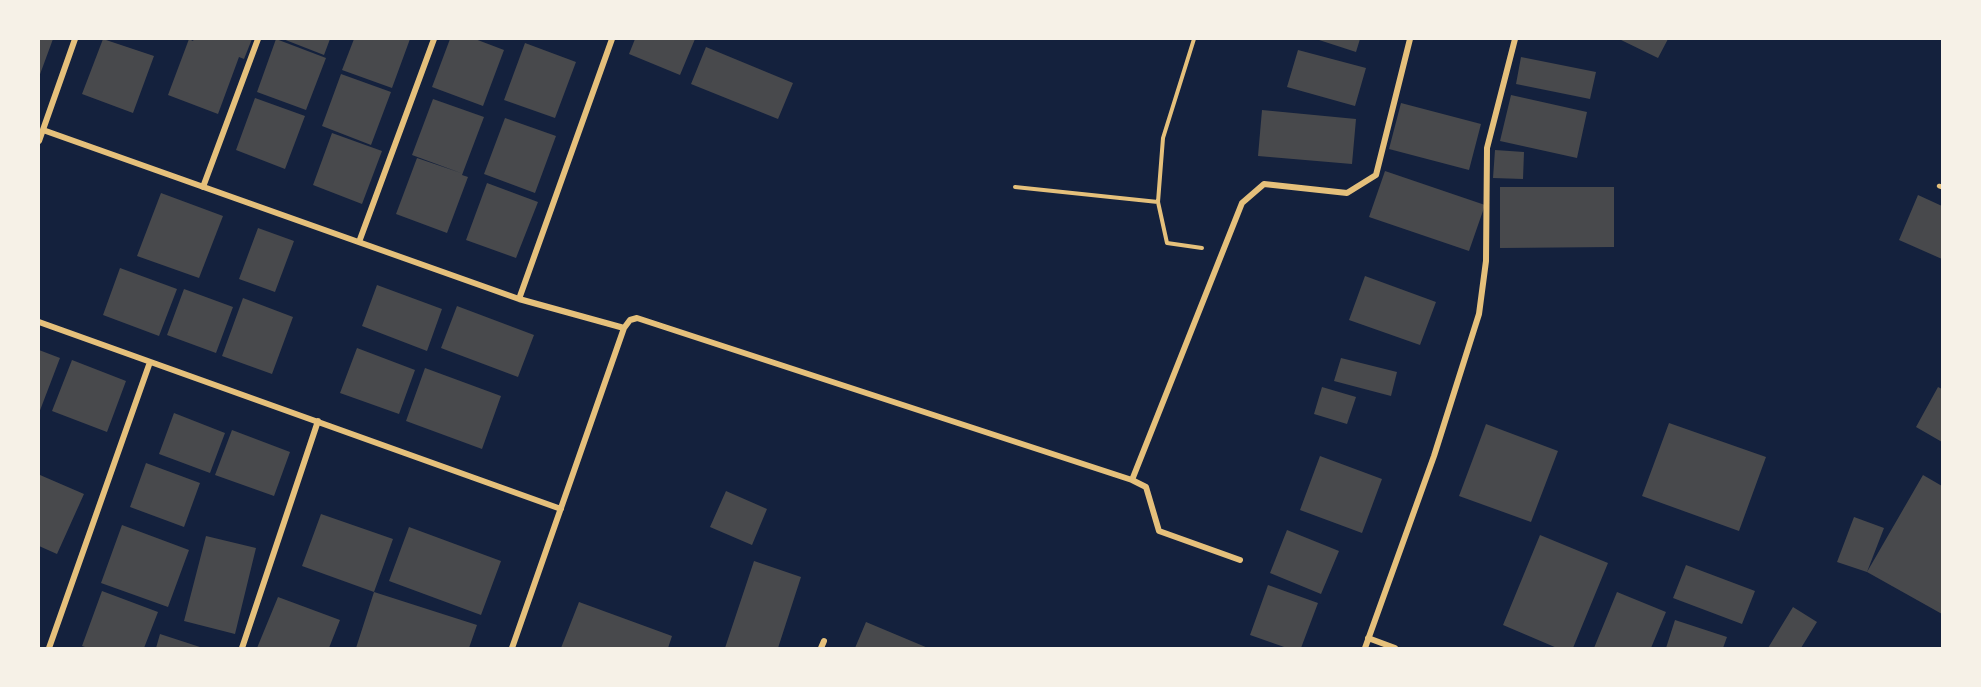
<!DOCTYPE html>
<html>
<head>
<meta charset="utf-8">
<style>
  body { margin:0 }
  #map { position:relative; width:1981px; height:687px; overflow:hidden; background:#14213d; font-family:"Nunito Sans",sans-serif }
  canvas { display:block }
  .frame { position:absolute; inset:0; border:40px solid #f6f1e7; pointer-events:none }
</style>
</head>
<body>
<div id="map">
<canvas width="1981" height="687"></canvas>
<div class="frame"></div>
</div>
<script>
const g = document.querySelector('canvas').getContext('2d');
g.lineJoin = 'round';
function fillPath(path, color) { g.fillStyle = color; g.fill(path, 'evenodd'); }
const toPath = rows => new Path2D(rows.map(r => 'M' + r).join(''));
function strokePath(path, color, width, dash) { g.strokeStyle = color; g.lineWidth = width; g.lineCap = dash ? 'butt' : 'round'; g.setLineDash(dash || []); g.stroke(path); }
fillPath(toPath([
  [39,39,53,39,39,77],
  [103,39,154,56,133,113,82,94],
  [189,39,193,41,194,39,252,39,244,59,239,57,218,114,168,95],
  [276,39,326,58,306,110,257,92],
  [283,39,330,39,324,55],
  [354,39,410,39,392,88,342,70],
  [450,39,475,39,504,50,483,106,432,87],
  [635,39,695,39,680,75,629,54],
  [1316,39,1360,39,1356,52],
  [1619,39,1668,39,1658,58],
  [525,43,576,62,555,118,504,100],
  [706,47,793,83,778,119,691,84],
  [1298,50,1366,68,1355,106,1287,87],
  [1521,57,1596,72,1590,99,1516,84],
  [341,74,391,92,371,145,322,126],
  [1511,95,1587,112,1577,158,1500,141],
  [255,98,305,116,285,169,236,150],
  [433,99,484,117,462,175,468,177,447,233,396,214,417,158,461,173,412,155],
  [1401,103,1481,124,1469,170,1389,149],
  [1262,110,1356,119,1352,164,1258,156],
  [505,118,556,136,535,193,484,174],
  [332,133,382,151,362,204,313,185],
  [1495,150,1524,152,1523,179,1493,178],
  [1385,171,1485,205,1469,251,1369,217],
  [487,183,538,202,516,258,466,240],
  [1500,187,1614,187,1614,247,1500,248],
  [161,193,223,216,199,278,137,256],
  [1918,195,1942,206,1942,259,1899,240],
  [258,228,294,241,275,292,239,279],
  [120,268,177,289,159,336,103,315],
  [1365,276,1436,302,1420,345,1349,320],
  [377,285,442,309,427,351,362,326],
  [184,289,233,307,216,353,167,335],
  [243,298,293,317,272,374,222,356],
  [457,306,534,335,518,377,441,348],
  [357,348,415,370,399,414,340,393],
  [39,350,60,358,39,413],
  [1341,358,1397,372,1391,396,1334,381],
  [72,360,126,381,107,432,52,411],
  [425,368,501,396,482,449,406,421],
  [1322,387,1356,397,1347,424,1314,414],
  [1938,387,1942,389,1942,442,1916,427],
  [174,413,225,433,210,473,159,454],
  [1669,423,1766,457,1739,531,1642,496],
  [1486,424,1558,451,1531,522,1459,496],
  [232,430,290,452,274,496,215,475],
  [1320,456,1382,479,1362,533,1300,510],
  [146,463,200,483,184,527,130,507],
  [40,475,84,494,57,554,39,546],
  [1923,475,1942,486,1942,614,1867,572,1837,562,1854,517,1884,528,1867,572],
  [726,491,767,509,752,545,710,527],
  [321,514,393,539,374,592,302,566],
  [122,525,189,550,168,607,101,583],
  [409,527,501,561,481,615,389,581],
  [1287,530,1339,551,1321,594,1270,573],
  [1540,535,1608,563,1573,648,1557,648,1503,625],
  [206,536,256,548,235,634,184,621],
  [754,561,801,577,778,648,725,648],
  [1686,565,1755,591,1742,624,1673,598],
  [1268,585,1318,603,1301,648,1287,648,1250,635],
  [102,591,158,612,144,648,88,648,82,646],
  [374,592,477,625,469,648,356,648],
  [1617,592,1666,612,1651,648,1594,648],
  [278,597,340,620,329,648,257,648],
  [579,602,672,636,668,648,561,648],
  [1793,607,1817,622,1801,648,1768,648],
  [1675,620,1727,637,1723,648,1666,648],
  [866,622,928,648,855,648],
  [160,634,203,648,156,648]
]), '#48494c');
strokePath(toPath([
  [1194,39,1163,138,1158,202,1167,243,1202,248],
  [1015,187,1158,202]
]), '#e5c07b', 4);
strokePath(toPath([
  [1939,186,1942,187]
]), '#e5c07b', 4.5);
strokePath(toPath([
  [43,130,519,299,624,328],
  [39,141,75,39],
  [203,187,258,39],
  [359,242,434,39],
  [519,299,612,39],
  [39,322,561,509],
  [1132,480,1146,487,1159,531,1240,560],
  [1368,638,1395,648],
  [49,648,150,362],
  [242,648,318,421],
  [512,648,624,328,630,320,637,318,1132,480,1242,203,1264,184,1347,193,1376,175,1410,39],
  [821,648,824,641],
  [1365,648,1434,456,1479,314,1486,261,1487,148,1515,39]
]), '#e5c07b', 6);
</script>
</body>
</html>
